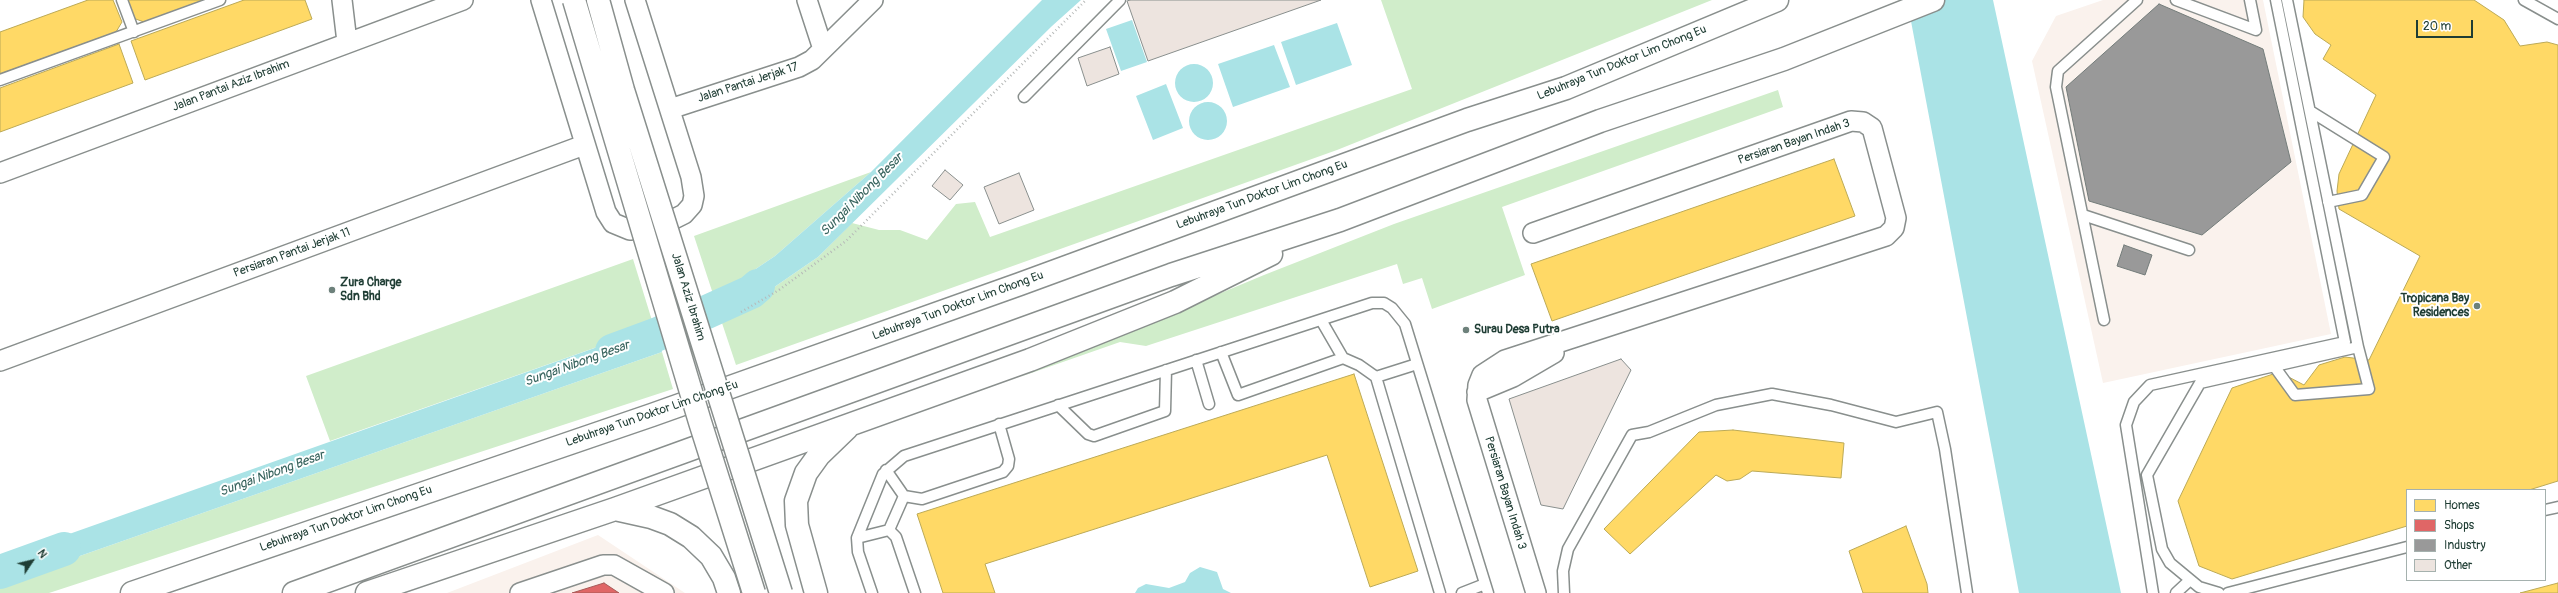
<!DOCTYPE html>
<html>
<head>
<meta charset="utf-8">
<style>
  body { margin:0 }
  #map { position:relative; width:2558px; height:593px; overflow:hidden; background:#fff; font-family:Pangolin,sans-serif }
  canvas { display:block }
  .legend { position:absolute; left:2406px; top:489px; width:140px; height:92px; box-sizing:border-box; background:#fff; border:1px solid #a5b1ae; margin:0; padding:5px 7px; list-style:none; font-size:12px; color:#1f3d34 }
  .legend li { display:flex; align-items:center; gap:8px; height:20px }
  .legend b { width:20px; border:1px solid #a5b1ae }
  .north { position:absolute; left:12px; top:541px; width:40px; height:40px; -webkit-text-stroke:3px #fff; paint-order:stroke; rotate:55deg; font-size:11px; font-weight:700; line-height:16px; text-align:center; color:#1f3d34 }
  .north::after { content:''; display:block; margin:auto; width:14px; height:18px; background:#1f3d34; clip-path:polygon(50% 0,100% 100%,50% 72%,0 100%) }
  .scale { position:absolute; left:2416px; top:20px; width:57px; height:18px; box-sizing:border-box; border:2px solid #1f3d34; border-top:0; padding-left:5px; font-size:12px; line-height:14px; white-space:nowrap; color:#1f3d34; -webkit-text-stroke:3px #fff; paint-order:stroke }
</style>
</head>
<body>
<div id="map">
<canvas width="2558" height="593"></canvas>
<ul class="legend">
<li><b style="height:11px;background:#ffd966"></b>Homes</li>
<li><b style="height:11px;background:#e06666"></b>Shops</li>
<li><b style="height:11px;background:#999"></b>Industry</li>
<li><b style="height:11px;background:#ede4df"></b>Other</li>
</ul>
<div class="north">N</div>
<div class="scale">20 m</div>
</div>
<script>
const g = document.querySelector('canvas').getContext('2d');
g.lineJoin = 'round';
function fillPath(path, color) { g.fillStyle = color; g.fill(path, 'evenodd'); }
const toPath = rows => new Path2D(rows.map(r => 'M' + r).join(''));
function strokePath(path, color, width, dash) { g.strokeStyle = color; g.lineWidth = width; g.lineCap = dash ? 'butt' : 'round'; g.setLineDash(dash || []); g.stroke(path); }
function drawText(font, color, halo, rows, align = 'center') {
  g.font = font + ' Pangolin,sans-serif'; g.lineWidth = 4; g.setLineDash([]); g.textBaseline = 'middle'; g.strokeStyle = halo; g.fillStyle = color; for (const [text, x, y, turn = 0] of rows) {
    g.save(); g.translate(x, y); g.rotate((+turn || 0) * Math.PI / 180); g.textAlign = isNaN(turn) ? turn : align; if (halo) g.strokeText(text, 0, 0); g.fillText(text, 0, 0); g.restore();
  }
}
fillPath(toPath([
  [2103,0,2263,0,2331,334,2103,383,2032,61,2056,16],
  [598,535,685,593,447,593]
]), '#faf2ed');
fillPath(toPath([
  [1381,0,1712,0,1337,150,736,365,722,323,818,257,852,223,879,230,900,230,927,240,956,204,975,202,990,237,1412,89],
  [1778,90,1783,107,1502,207,1525,275,1432,309,1422,278,1403,284,1397,264,1146,346,1120,342,1020,377,1264,275,1394,224],
  [871,172,775,256,714,297,694,236],
  [633,259,654,327,330,441,306,376],
  [662,352,673,389,49,593,0,593,0,585,17,578]
]), '#d0edca');
fillPath(toPath([
  [1042,0,1081,0,1052,26,818,257,722,323,714,297,775,256,871,172],
  [1907,0,1993,0,2121,593,2019,593],
  [1132,20,1147,62,1121,71,1106,29],
  [1337,23,1352,65,1296,85,1281,42],
  [1274,45,1290,87,1233,107,1218,64],
  '1175 83a19 19 0 1 1 38 0a19 19 0 1 1-38 0Z',
  [1166,84,1183,128,1153,140,1136,96],
  '1189 121a19 19 0 1 1 38 0a19 19 0 1 1-38 0Z',
  [654,327,662,352,17,578,24,550],
  [1200,567,1217,572,1223,589,1231,593,1135,593,1138,588,1146,584,1169,588,1185,582,1190,573]
]), '#aae3e6');
const homes = toPath([
  [88,0,113,0,122,22,116,32,0,74,0,32,88,0],
  [127,0,204,0,144,22,133,18,127,0],
  [244,0,305,0,312,19,145,80,131,41,244,0],
  [2304,0,2474,0,2504,20,2520,46,2547,42,2558,45,2558,481,2529,490,2407,490,2407,526,2232,579,2199,566,2178,501,2232,388,2279,372,2304,385,2319,365,2345,357,2369,360,2420,256,2339,209,2337,191,2339,174,2376,95,2323,59,2331,45,2315,34,2303,17,2304,0],
  [119,44,133,83,0,132,0,88,119,44],
  [1834,159,1855,216,1552,321,1531,264,1834,159],
  [1354,374,1418,571,1370,587,1327,455,985,564,995,593,943,593,917,514,1354,374],
  [1733,430,1844,443,1841,478,1752,471,1740,479,1727,481,1716,475,1630,554,1604,529,1699,432,1733,430],
  [1906,526,1927,584,1928,593,1863,593,1849,551,1906,526],
  [2558,583,2558,593,2520,593,2558,583]
]);
fillPath(homes, '#ffd966');
strokePath(homes, '#bcaa57', 1);
const shops = toPath([
  [604,583,619,593,572,593,604,583]
]);
fillPath(shops, '#e06666');
strokePath(shops, '#a65a57', 1);
const industry = toPath([
  [2159,4,2263,49,2291,162,2202,235,2089,201,2066,87,2159,4],
  [2124,245,2152,255,2145,275,2117,266,2124,245]
]);
fillPath(industry, '#999');
strokePath(industry, '#747d7b', 1);
strokePath(toPath([
  [612,351,658,334,751,292,758,286],
  [0,572,64,549]
]), '#aae3e6', 34);
const building = toPath([
  [1130,0,1321,0,1148,61,1127,1,1130,0],
  [1110,47,1119,74,1087,86,1078,58,1110,47],
  [945,170,963,185,950,200,932,186,945,170],
  [1019,173,1034,210,999,224,984,187,1019,173],
  [1621,359,1631,370,1563,509,1541,505,1509,399,1621,359]
]);
fillPath(building, '#ede4df');
strokePath(building, '#898f8d', 1);
const lane = toPath([
  [122,0,134,32],
  [2176,0,2256,30,2250,0],
  [2524,0,2558,19],
  [0,80,220,0],
  [1024,97,1120,0],
  [2310,111,2384,157,2362,195,2328,202],
  [2083,215,2189,250],
  [1321,320,1343,358,1359,365,1376,377,1440,593],
  [2104,320,2056,87,2058,71,2137,0],
  [1221,352,1238,395,1343,358],
  [1196,360,1209,404],
  [2274,366,2295,395,2369,389,2358,347],
  [1376,377,1417,364],
  [1058,405,1088,434,1094,436,1165,411,1166,370],
  [904,496,922,499,1003,472,1008,466,1009,459,999,424],
  [2545,510,2558,507],
  [889,530,896,537,915,593],
  [857,538,889,530,904,496,886,470],
  [872,593,858,552,857,538,883,474,904,456,1372,303,1384,303,1392,308,1405,324,1488,593],
  [1462,593,1485,584],
  [1564,593,1563,571,1568,549,1632,435,1649,432,1716,405,1772,394,1831,405,1896,422,1937,412,1945,449,1967,593],
  [2153,593,2126,425,2134,402,2150,385,2345,342,2276,0],
  [2176,593,2190,580],
  [2219,593,2199,587,2170,563,2162,549,2147,475,2200,383,2358,347,2287,0],
  [2228,593,2407,547]
]);
const street = toPath([
  [342,0,347,42],
  [541,0,606,212,613,223,630,230,653,227,672,220,684,214,692,205,694,196,691,177,635,0],
  [807,0,823,49],
  [670,109,799,67,812,60,873,0],
  [0,173,463,0],
  [1533,233,1851,121,1863,122,1872,128,1896,218,1894,228,1886,236,1505,360,1482,375,1478,385,1477,400,1536,593],
  [0,361,584,145],
  [1477,392,1513,377,1554,353],
  [520,593,603,565,614,565,664,593]
]);
const highway = toPath([
  [615,509,651,517,670,524,691,537,711,556,724,578,729,593],
  [132,593,652,415,1020,284,1467,120,1566,88,1777,0],
  [294,593,1171,275,1340,220,1600,121,1784,59,1933,0],
  [367,593,615,509,1030,360,1175,302,1271,254],
  [816,593,797,525,796,501,806,473,819,455,847,428]
]);
strokePath(lane, '#898f8d', 13);
strokePath(street, '#898f8d', 22);
strokePath(highway, '#898f8d', 25);
strokePath(toPath([
  [741,312,779,290,846,241,1086,0]
]), '#b6b9b8', 2.5, [1, 3]);
strokePath(lane, '#fff', 10);
strokePath(street, '#fff', 19);
strokePath(highway, '#fff', 22);
const primaryBridge = toPath([
  [574,0,700,422,754,593],
  [598,0,623,90,781,593]
]);
strokePath(primaryBridge, '#898f8d', 25, []);
strokePath(primaryBridge, '#fff', 22);
for (const [x, y, r, color] of [
  [332,290,4,"#6d817b"],
  [2477,306,4,"#6d817b"],
  [1466,330,4,"#6d817b"]
]) { const dot = new Path2D(); dot.arc(x, y, r, 0, 2 * Math.PI); g.fillStyle = color; g.fill(dot); strokePath(dot, '#fff', 1.5); }
drawText('12px', '#1f3d34', '#fff', [
  ["Lebuhraya Tun Doktor Lim Chong Eu",1622,63,-22],
  ["Jalan Pantai Jerjak 17",748,83,-18],
  ["Jalan Pantai Aziz Ibrahim",231,86,-21],
  ["Persiaran Bayan Indah 3",1794,142,-19],
  ["Lebuhraya Tun Doktor Lim Chong Eu",1262,195,-20],
  ["Persiaran Pantai Jerjak 11",292,253,-20],
  ["Jalan Aziz Ibrahim",688,297,73],
  ["Lebuhraya Tun Doktor Lim Chong Eu",958,306,-20],
  ["Lebuhraya Tun Doktor Lim Chong Eu",652,414,-19],
  ["Persiaran Bayan Indah 3",1505,493,73],
  ["Lebuhraya Tun Doktor Lim Chong Eu",346,519,-19]
]);
drawText('bold 12px', '#1f3d34', '#fff', [
  ["Zura Charge",340,283],
  ["Sdn Bhd",340,297],
  ["Tropicana Bay",2469,299,"right"],
  ["Residences",2469,313,"right"],
  ["Surau Desa Putra",1474,330]
], 'left');
drawText('italic 13px', '#38645e', '#fff', [
  ["Sungai Nibong Besar",862,195,-45],
  ["Sungai Nibong Besar",577,364,-20],
  ["Sungai Nibong Besar",272,474,-20]
]);
</script>
</body>
</html>
